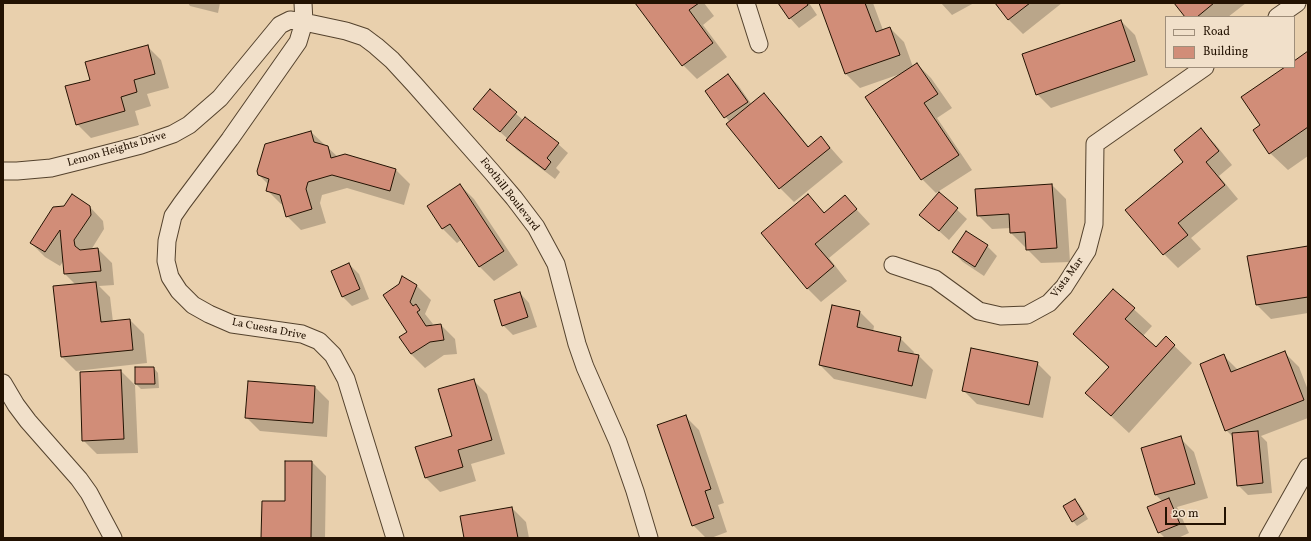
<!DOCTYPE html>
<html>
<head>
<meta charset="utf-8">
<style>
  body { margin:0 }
  #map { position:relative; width:1311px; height:541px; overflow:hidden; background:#e9d0ad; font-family:Vollkorn,serif }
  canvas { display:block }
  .frame { position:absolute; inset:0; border:4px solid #231202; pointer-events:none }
  .legend { position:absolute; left:1165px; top:16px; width:130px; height:52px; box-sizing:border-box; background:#f1e0ca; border:1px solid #9f8e7a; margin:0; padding:5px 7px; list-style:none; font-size:12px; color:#231202 }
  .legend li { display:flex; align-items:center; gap:8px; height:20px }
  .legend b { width:20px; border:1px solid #9f8e7a }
  .scale { position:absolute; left:1165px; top:507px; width:61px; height:18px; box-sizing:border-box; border:2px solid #231202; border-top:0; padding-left:5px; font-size:12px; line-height:14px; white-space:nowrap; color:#231202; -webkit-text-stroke:3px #f1e0ca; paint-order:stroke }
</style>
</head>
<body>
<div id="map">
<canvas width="1311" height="541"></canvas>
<div class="frame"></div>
<ul class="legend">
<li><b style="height:5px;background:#f1e0ca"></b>Road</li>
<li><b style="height:11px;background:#d18d78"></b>Building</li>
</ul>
<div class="scale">20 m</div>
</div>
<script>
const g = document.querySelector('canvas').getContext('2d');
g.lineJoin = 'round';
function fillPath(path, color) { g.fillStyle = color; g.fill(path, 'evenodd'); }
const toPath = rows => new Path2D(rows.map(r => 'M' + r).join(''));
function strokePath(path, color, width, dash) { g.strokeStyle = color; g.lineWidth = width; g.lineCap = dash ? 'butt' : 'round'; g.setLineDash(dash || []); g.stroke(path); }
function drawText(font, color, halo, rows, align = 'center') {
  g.font = font + ' Vollkorn,serif'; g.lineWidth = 3.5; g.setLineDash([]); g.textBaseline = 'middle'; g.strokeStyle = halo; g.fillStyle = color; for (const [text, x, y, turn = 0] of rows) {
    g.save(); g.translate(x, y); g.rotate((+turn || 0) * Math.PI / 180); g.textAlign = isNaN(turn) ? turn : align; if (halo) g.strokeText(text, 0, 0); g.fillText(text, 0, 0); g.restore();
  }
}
fillPath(toPath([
  [188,3,220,3,218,13,190,6],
  [637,3,704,3,714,16,703,25,727,57,697,79,683,65],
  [780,3,809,3,817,15,799,28,790,18],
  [820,3,873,3,883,30,890,28,904,42,913,67,917,64,931,78,952,108,937,118,972,170,936,193,922,179,867,98,903,73,860,88,846,74],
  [941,3,974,3,952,15],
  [996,3,1062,3,1023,34,1009,20],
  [1175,3,1246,3,1228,17,1186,17],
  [1121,21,1135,35,1148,75,1051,108,1037,94],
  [147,46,161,60,169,88,147,94,151,106,135,111,139,125,91,138,77,124,91,80],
  [1308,52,1308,156,1288,170,1270,153,1262,126,1286,67,1294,67,1294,62],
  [728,75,738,85,752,105,764,95,778,109,809,147,821,137,843,162,794,202,780,188,706,91],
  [490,91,523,120,558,144,568,153,556,168,560,172,555,179,517,150,507,140,508,139,474,109],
  [1201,130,1215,144,1232,165,1219,176,1238,199,1191,238,1201,249,1178,268,1164,254,1185,162],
  [311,132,338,157,345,155,396,170,410,184,404,205,347,188,322,195,320,203,326,223,301,230,287,216,284,205,281,204,267,190,268,184,259,175],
  [460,185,474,199,518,265,494,281,480,267,462,239,457,243,443,229,428,206],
  [1052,185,1066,199,1070,262,1041,263,1027,249,1027,247,1025,247,1011,233,1011,228,992,229,978,215],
  [939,193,967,219,949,240,921,215],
  [808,196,825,213,845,197,870,224,829,258,847,281,821,302,807,288],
  [89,206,103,221,104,229,91,250,98,249,112,263,114,285,99,286,110,297,113,322,130,320,144,334,147,363,76,371,62,357,55,287,76,285,65,274,64,260,60,266,45,257,31,243],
  [966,232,987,246,997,256,984,276,963,262,953,252],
  [1308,247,1308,313,1271,319,1257,305,1249,257],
  [349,264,359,274,369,299,352,306,343,297],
  [403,278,417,286,431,300,425,314,433,324,430,326,441,325,455,339,457,354,444,355,425,368,411,354,409,332,400,285],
  [1113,290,1152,326,1143,336,1156,348,1166,338,1192,363,1129,433,1086,393,1109,368,1074,334],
  [520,293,529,303,537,327,513,335,503,325],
  [832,306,860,312,874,326,873,332,900,338,914,352,913,355,919,356,933,370,926,399,834,379,820,365],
  [1285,353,1299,367,1308,390,1308,418,1261,436,1267,442,1272,493,1248,495,1238,485,1233,437,1226,430,1224,356,1238,370],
  [1037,363,1051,377,1043,418,977,404,963,390],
  [154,368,158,373,159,388,141,389,136,384],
  [121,371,135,385,138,453,97,454,83,440],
  [473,380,487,394,505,454,471,464,476,481,440,492,426,478,417,448,453,436],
  [248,382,315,387,329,401,327,437,260,431,246,417],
  [685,416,699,430,724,503,718,505,727,532,711,538,706,538,693,525],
  [1180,438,1194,452,1208,498,1177,507,1189,533,1178,538,1165,538,1159,532,1162,501,1156,495],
  [312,462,326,476,325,538,262,538],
  [1075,500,1080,505,1088,519,1077,526,1073,521],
  [512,508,526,522,529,538,465,538]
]), '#0003');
const building = toPath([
  [635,3,699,3,689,10,713,43,682,66,635,3],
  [778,3,807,3,808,5,789,19,778,3],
  [819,3,865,3,876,32,890,27,900,55,845,74,819,3],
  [995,3,1030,3,1008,20,995,3],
  [1174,3,1214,3,1197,17,1185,17,1174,3],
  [1121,20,1135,61,1036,95,1022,54,1121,20],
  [148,45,155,74,134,80,137,92,121,97,125,111,76,125,65,86,90,80,85,62,148,45],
  [1308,51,1308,127,1269,154,1253,130,1260,125,1241,97,1285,67,1294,67,1294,61,1308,51],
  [917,63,938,94,924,103,959,155,921,180,865,97,917,63],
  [728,74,748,102,724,118,705,91,728,74],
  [490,89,517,112,500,132,473,109,490,89],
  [764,93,808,147,821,136,830,148,779,189,726,124,764,93],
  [525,117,559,143,547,158,551,162,545,170,506,140,525,117],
  [1201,128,1219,151,1206,162,1225,185,1178,223,1188,235,1163,255,1125,210,1183,162,1174,150,1201,128],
  [311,131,314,142,328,146,331,158,345,154,396,169,390,191,332,175,308,182,306,189,312,209,286,217,280,195,266,191,269,179,258,175,257,171,265,144,311,131],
  [460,184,504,251,479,267,450,224,442,229,427,206,460,184],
  [1052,184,1057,248,1026,250,1025,232,1010,233,1009,214,977,216,975,189,1052,184],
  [939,192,958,208,939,231,919,215,939,192],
  [72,194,90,206,91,215,74,240,75,246,80,250,98,248,101,271,64,274,60,230,45,252,30,243,53,207,64,206,72,194],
  [808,194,824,213,845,195,857,209,815,244,834,266,807,289,761,233,808,194],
  [966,231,988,245,975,267,952,252,966,231],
  [1308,246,1308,297,1256,305,1247,256,1308,246],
  [349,263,360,289,342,297,331,271,349,263],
  [402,276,417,285,410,302,413,306,416,304,420,310,417,312,426,326,441,324,444,340,430,342,411,354,399,337,407,332,383,295,399,284,402,276],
  [96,282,101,322,130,319,133,350,61,357,53,286,96,282],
  [1113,289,1135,308,1125,319,1156,347,1166,336,1175,345,1111,416,1085,393,1109,367,1073,334,1113,289],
  [520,292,528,317,502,326,494,300,520,292],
  [832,305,860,311,857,327,901,337,898,351,919,355,912,386,819,365,832,305],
  [971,348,1038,362,1029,405,962,391,971,348],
  [1285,351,1304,400,1225,431,1200,364,1224,354,1231,372,1285,351],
  [135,367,154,367,155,384,135,384,135,367],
  [121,370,124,439,82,441,80,372,121,370],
  [474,379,492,440,458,450,463,467,425,478,415,447,452,436,438,389,474,379],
  [248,381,315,386,313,423,245,418,248,381],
  [686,415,711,489,705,491,714,518,692,526,657,425,686,415],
  [1258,431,1263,483,1237,486,1232,433,1258,431],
  [1181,436,1195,484,1155,495,1141,448,1181,436],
  [285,461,312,461,311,538,261,538,262,501,285,501,285,461],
  [1169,498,1180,524,1158,533,1147,507,1169,498],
  [1075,499,1084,514,1072,522,1063,506,1075,499],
  [512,507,518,538,464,538,460,516,512,507]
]);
fillPath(building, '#d18d78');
strokePath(building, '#231202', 1);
const street = toPath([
  [303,3,304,22,298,42,230,139,182,203,173,216,167,241,166,261,170,277,179,291,193,305,209,314,232,324,302,334,319,341,333,355,346,379,395,538],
  [746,3,759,44],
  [1277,17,1297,3],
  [3,171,17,171,51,168,79,161,141,145,173,134,189,125,220,98,280,25,290,20,304,22,346,31,364,37,376,46,392,60,415,85,491,171,514,198,536,227,556,264,577,344,585,367,618,442,635,491,649,538],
  [893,265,935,279,979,311,1001,316,1027,315,1049,303,1064,287,1087,251,1094,224,1095,144,1205,67],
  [3,383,16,405,28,421,79,479,89,493,113,538],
  [1268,538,1308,467]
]);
strokePath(street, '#54422d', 19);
strokePath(street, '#f1e0ca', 17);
drawText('11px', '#231202', '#f1e0ca', [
  ["Lemon Heights Drive",117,150,-16],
  ["Foothill Boulevard",509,195,52],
  ["Vista Mar",1068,278,-54],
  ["La Cuesta Drive",269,330,11]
]);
</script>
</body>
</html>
